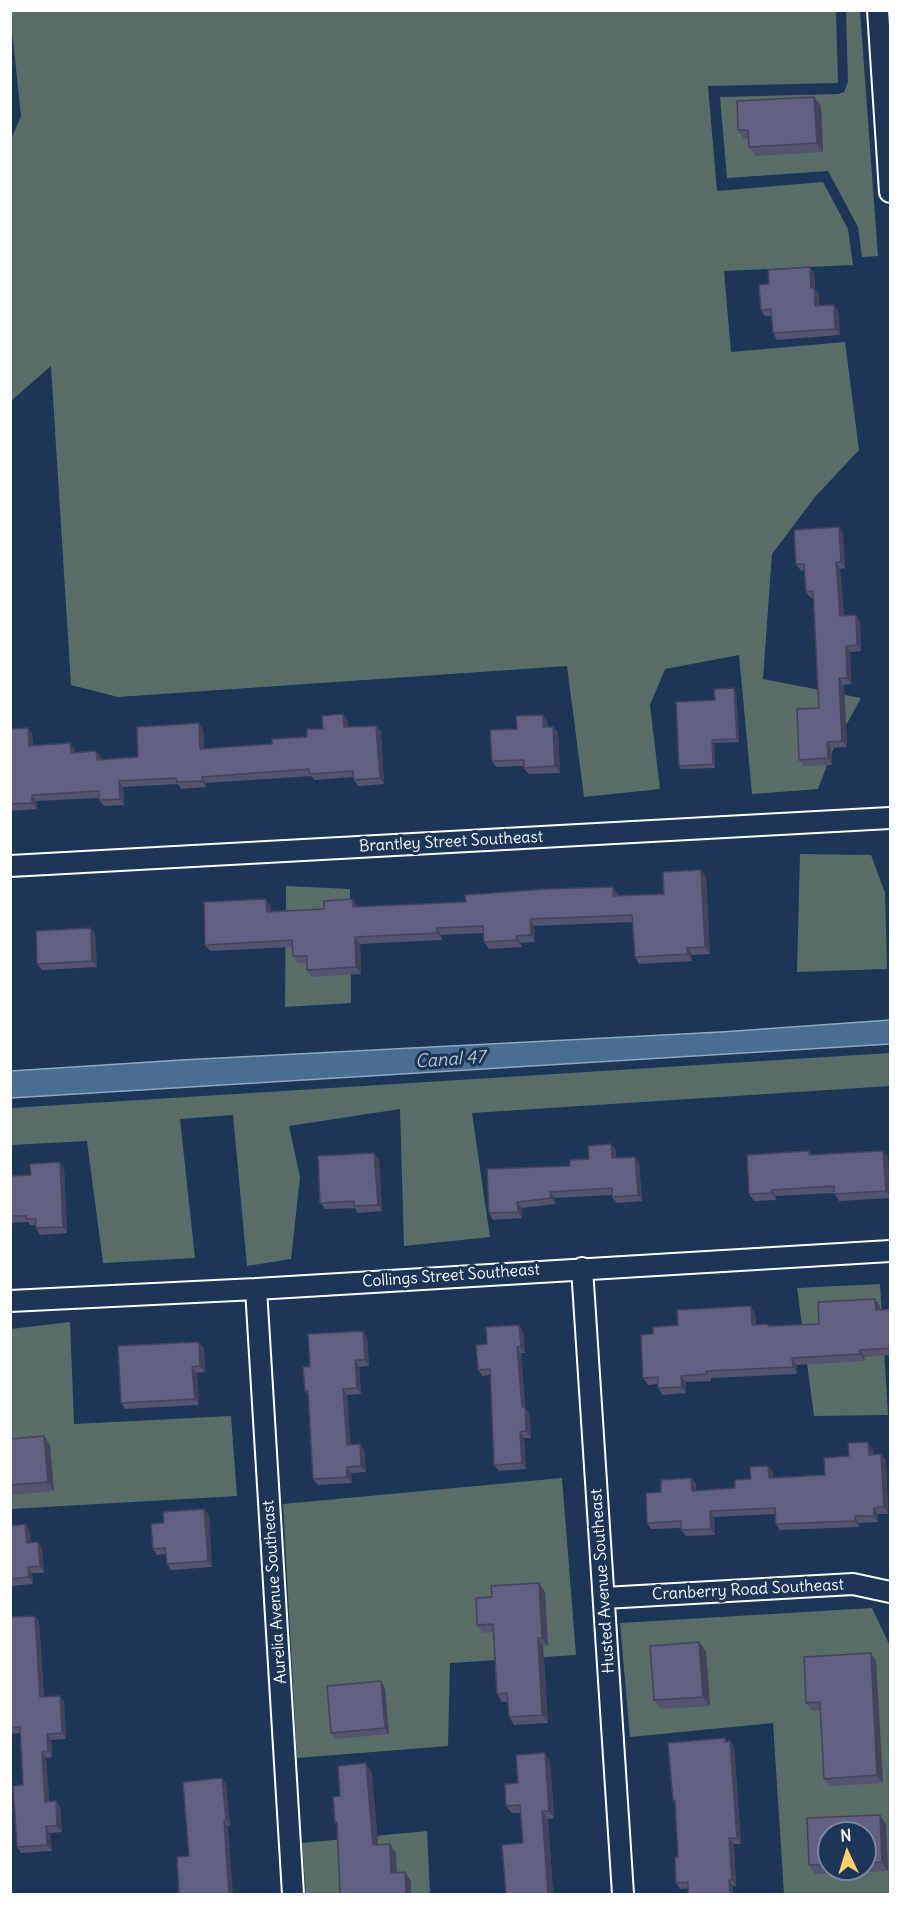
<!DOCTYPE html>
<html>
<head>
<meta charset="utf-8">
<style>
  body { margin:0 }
  #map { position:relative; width:901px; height:1905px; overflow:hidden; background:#1d3557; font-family:Delius,sans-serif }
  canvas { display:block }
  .frame { position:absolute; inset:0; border:12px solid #fff; pointer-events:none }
  .north { position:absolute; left:817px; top:1821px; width:60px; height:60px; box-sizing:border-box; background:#1d3557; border:2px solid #77869a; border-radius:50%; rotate:356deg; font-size:16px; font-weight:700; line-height:24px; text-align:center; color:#fff }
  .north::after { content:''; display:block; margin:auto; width:21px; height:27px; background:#ffd166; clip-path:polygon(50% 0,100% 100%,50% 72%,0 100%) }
</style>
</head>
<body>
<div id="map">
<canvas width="901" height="1905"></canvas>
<div class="frame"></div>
<div class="north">N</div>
</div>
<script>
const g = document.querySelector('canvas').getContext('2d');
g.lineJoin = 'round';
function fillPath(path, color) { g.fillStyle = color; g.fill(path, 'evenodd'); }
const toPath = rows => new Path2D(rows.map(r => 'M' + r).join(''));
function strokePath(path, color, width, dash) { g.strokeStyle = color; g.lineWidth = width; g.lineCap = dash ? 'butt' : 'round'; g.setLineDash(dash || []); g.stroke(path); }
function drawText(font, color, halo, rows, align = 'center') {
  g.font = font + ' Delius,sans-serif'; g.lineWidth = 6; g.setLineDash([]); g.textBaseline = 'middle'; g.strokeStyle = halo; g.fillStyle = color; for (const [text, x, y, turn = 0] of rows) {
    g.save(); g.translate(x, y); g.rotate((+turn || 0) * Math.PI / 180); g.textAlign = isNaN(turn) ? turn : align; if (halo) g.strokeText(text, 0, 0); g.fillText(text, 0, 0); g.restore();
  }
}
fillPath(toPath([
  [10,11,836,11,838,83,708,86,717,191,823,182,848,229,853,265,724,271,731,352,845,342,859,450,815,497,772,554,763,679,861,698,834,747,818,789,752,794,739,655,665,669,650,705,660,789,584,797,567,666,118,697,71,685,51,366,11,401,10,142,21,116],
  [846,11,860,11,878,256,862,257,858,227,828,171,727,178,720,97,838,94,844,92,848,82],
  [800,854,871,855,885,893,887,969,797,972],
  [286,886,350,889,351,1003,285,1007],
  [890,1053,890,1086,472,1113,490,1237,404,1246,400,1109,289,1126,300,1177,291,1259,247,1266,233,1115,180,1119,195,1258,103,1263,87,1141,11,1145,11,1108],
  [880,1284,888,1415,814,1416,797,1288],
  [70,1322,74,1424,231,1416,237,1496,11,1509,11,1329],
  [562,1478,576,1655,450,1663,448,1746,297,1758,283,1504],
  [872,1608,890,1646,890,1894,784,1894,773,1723,630,1737,620,1623],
  [829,1833,865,1833,865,1869,829,1869],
  [427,1831,430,1894,306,1894,302,1843]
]), '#586d68');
const water = toPath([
  [890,1020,890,1044,11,1098,11,1071,181,1060,721,1032,890,1020]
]);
fillPath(water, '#496e91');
strokePath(water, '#92a8bd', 1.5);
const minor = toPath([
  [878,10,890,192],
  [10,866,890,818],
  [582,1268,623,1894],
  [256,1289,293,1894],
  [10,1301,256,1289,890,1251],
  [604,1598,853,1584,890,1592]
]);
strokePath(minor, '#fff', 24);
strokePath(minor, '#1d3557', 20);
fillPath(toPath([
  [814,97,821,106,823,152,756,156,749,147,749,139,744,139,738,130],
  [810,267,814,273,815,290,819,294,819,306,834,305,838,311,840,335,777,340,773,333,772,316,765,316,761,310,769,284],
  [839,527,843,534,845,568,840,569,844,616,860,622,861,651,850,652,851,684,844,685,847,747,831,748,832,765,804,766,799,760,819,708,813,598,811,598,806,592,805,570,801,571,796,564],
  [736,691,739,742,714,743,715,768,681,769,679,766,715,700],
  [343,714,348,721,348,727,376,726,381,732,384,784,358,786,354,780,353,777,314,780,311,776,206,783,206,787,181,789,178,784,123,787,124,805,104,806,99,800,99,798,36,801,37,809,10,811,10,729,32,734,33,746,70,743,75,750,75,752,101,757,101,760,138,757,199,723,203,730,204,749,272,744,307,737,323,729],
  [543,715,547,721,548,727,553,727,558,733,560,773,529,774,524,768,524,766,496,767,492,761],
  [706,877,710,954,692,955,692,961,639,964,635,957,633,922,534,926,535,942,521,943,522,947,489,949,484,942,483,933,441,935,442,940,360,944,361,974,312,977,307,970,307,963,298,963,293,956,292,947,210,951,205,945,271,906,271,911,324,909,352,899,357,907,466,902,618,894,618,896,664,894],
  [91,928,95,934,97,967,42,970,37,964],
  [611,1144,616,1151,616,1158,639,1163,642,1201,617,1203,612,1197,612,1195,555,1198,555,1204,522,1208,522,1218,493,1220,489,1213,570,1166,589,1159],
  [809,1151,812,1155,888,1157,890,1198,839,1201,834,1193,776,1196,776,1200,754,1201,749,1194],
  [379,1159,382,1211,358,1213,355,1208,325,1209,320,1203],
  [60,1162,64,1168,67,1233,40,1235,36,1228,36,1225,30,1225,28,1222,10,1223,10,1187,31,1175],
  [880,1306,880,1310,891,1309,891,1355,864,1357,865,1361,797,1365,797,1374,711,1378,711,1381,686,1382,686,1393,663,1395,658,1388,658,1384,648,1385,643,1378,653,1334,678,1325,755,1313,756,1325,768,1324,770,1326,819,1324],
  [519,1325,523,1331,525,1353,521,1353,525,1408,529,1413,531,1438,524,1438,526,1469,499,1471,494,1465,490,1375,482,1376,478,1370,487,1344],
  [367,1337,369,1366,359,1367,361,1394,347,1395,350,1445,364,1450,366,1472,351,1473,352,1483,318,1485,313,1479,308,1395,305,1391,310,1367],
  [204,1348,205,1372,197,1373,199,1405,125,1409,121,1403],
  [44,1436,50,1445,54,1491,10,1495,10,1439],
  [872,1448,873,1454,881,1454,886,1460,888,1514,878,1514,878,1522,859,1523,859,1527,780,1530,776,1524,775,1514,714,1517,715,1535,686,1536,681,1530,681,1528,651,1529,647,1523,661,1492,691,1478,696,1484,696,1491,735,1488,751,1479,773,1472,773,1477,825,1475,849,1456],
  [209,1515,212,1567,171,1570,167,1564,166,1554,157,1555,153,1549,164,1523],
  [25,1524,30,1531,31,1543,38,1542,42,1549,44,1573,32,1573,33,1584,10,1586,10,1526],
  [545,1592,548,1646,543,1646,548,1723,514,1725,509,1717,508,1702,502,1702,497,1694,493,1632,483,1633,477,1625,492,1597],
  [35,1616,39,1622,44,1697,64,1702,66,1739,51,1740,52,1757,46,1758,49,1802,56,1801,60,1807,62,1832,50,1833,52,1851,21,1853,17,1847,23,1785,20,1733,10,1734,10,1617],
  [706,1651,710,1706,661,1709,654,1700],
  [871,1653,876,1661,883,1783,830,1786,824,1779,820,1711,812,1711,806,1703],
  [385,1688,389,1734,335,1739,331,1733],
  [725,1738,727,1741,730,1741,734,1747,741,1844,734,1844,736,1886,680,1889,676,1883,678,1857,675,1803,673,1800],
  [550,1761,554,1818,548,1819,553,1894,506,1894,523,1843,521,1813,512,1813,506,1806,518,1783],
  [222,1778,226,1785,230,1826,228,1826,189,1856],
  [880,1815,886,1824,888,1871,815,1874,809,1865,807,1818],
  [829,1833,865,1833,865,1869,829,1869]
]), '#545370');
fillPath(toPath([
  [814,97,821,106,823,152,817,143],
  [810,267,814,273,815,290,819,294,820,312,815,306,811,288],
  [834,305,838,311,840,335,835,329],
  [839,527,843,534,845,568,841,562],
  [836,562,840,569,845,622,840,616],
  [856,615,860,622,861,651,857,645],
  [846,646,850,652,851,684,847,678],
  [839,678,844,685,847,747,842,741],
  [734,688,736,691,739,742,737,739],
  [343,714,348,721,349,734,344,727],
  [543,715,547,721,548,734,543,727],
  [199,723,203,730,205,755,200,749],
  [376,726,381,732,384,784,380,778],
  [553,727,558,733,560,773,555,766],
  [28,728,32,734,33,753,29,746],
  [712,740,714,743,715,768,713,764],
  [827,742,831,748,832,765,828,758],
  [70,743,75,750,75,759,71,753],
  [96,751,101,757,101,766,97,760],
  [202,777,206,783,206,787,202,781],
  [119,781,123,787,124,805,120,799],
  [32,795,36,801,37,809,32,803],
  [701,870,706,877,710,954,705,947],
  [613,887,618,894,618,903,613,896],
  [266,899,271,906,271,918,267,912],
  [352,899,357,906,358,914,353,907],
  [530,919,534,926,535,942,531,935],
  [91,928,95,934,97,967,92,961],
  [437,928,441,935,442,940,437,933],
  [516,936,521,943,522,947,517,940],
  [355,937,360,944,361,974,356,967],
  [687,948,692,955,692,961,688,954],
  [611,1144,616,1151,617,1164,612,1158],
  [883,1151,888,1157,890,1198,886,1191],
  [374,1153,379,1159,382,1211,378,1205],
  [635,1157,639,1163,642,1201,638,1195],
  [60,1162,64,1168,67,1233,63,1227],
  [772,1190,776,1196,776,1200,772,1193],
  [550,1192,555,1198,555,1204,551,1198],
  [517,1202,522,1208,522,1218,518,1212],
  [875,1299,880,1306,880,1317,876,1310],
  [751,1306,755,1313,756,1332,752,1325],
  [519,1325,523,1331,525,1353,521,1346],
  [363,1331,367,1337,369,1366,365,1360],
  [199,1342,204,1348,205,1372,200,1366],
  [517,1347,521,1353,525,1408,529,1413,531,1438,526,1431,522,1407],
  [860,1350,864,1357,865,1361,860,1354],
  [792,1358,797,1365,797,1374,793,1367],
  [355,1360,359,1367,361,1394,357,1388],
  [192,1367,197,1373,199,1405,195,1399],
  [681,1376,686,1382,686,1393,682,1387],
  [343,1389,347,1395,351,1451,347,1445],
  [520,1432,524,1438,526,1469,522,1463],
  [44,1436,50,1445,54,1491,48,1482],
  [868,1442,872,1448,873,1461,869,1455],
  [360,1444,364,1450,366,1472,361,1466],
  [881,1454,886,1460,888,1514,884,1507],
  [768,1466,773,1472,773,1484,769,1478],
  [347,1467,351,1473,352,1483,347,1477],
  [691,1478,696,1484,696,1497,692,1491],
  [874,1508,878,1514,878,1522,874,1516],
  [204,1509,209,1515,212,1567,208,1561],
  [710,1511,714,1517,715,1535,711,1529],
  [855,1516,859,1523,859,1527,855,1521],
  [25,1524,30,1531,31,1549,27,1543],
  [38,1542,42,1549,44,1573,40,1566],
  [28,1567,32,1573,33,1584,29,1577],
  [539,1583,545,1592,548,1646,542,1638],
  [35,1616,39,1622,44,1703,40,1697],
  [538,1638,543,1646,548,1723,542,1715],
  [699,1642,706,1651,710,1706,703,1697],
  [871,1653,876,1661,883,1783,877,1775],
  [381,1681,385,1688,389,1734,385,1728],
  [60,1696,64,1702,66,1739,62,1733],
  [47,1734,51,1740,52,1757,48,1751],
  [730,1741,734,1747,741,1844,737,1838],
  [42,1752,46,1758,50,1808,45,1802],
  [545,1753,550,1761,554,1818,549,1811],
  [366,1763,372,1772,379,1854,373,1845],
  [222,1778,226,1785,230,1826,226,1820],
  [56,1801,60,1807,62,1832,57,1826],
  [542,1811,548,1819,553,1894,548,1894],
  [880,1815,886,1824,888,1871,882,1862],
  [224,1820,228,1826,233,1894,229,1894],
  [46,1826,50,1833,52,1851,47,1845],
  [729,1838,734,1844,736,1886,732,1880],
  [390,1844,396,1853,397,1881,391,1873],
  [405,1872,411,1881,411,1894,406,1894],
  [729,1880,733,1886,733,1894,730,1894]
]), '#45435b');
const building = toPath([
  [814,97,817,143,749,147,748,130,738,130,737,101,814,97],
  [810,267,811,288,814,288,815,306,834,305,835,329,773,333,771,309,761,310,759,285,769,284,768,270,810,267],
  [839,527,841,562,836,562,840,616,856,615,857,645,846,646,847,678,839,678,842,741,827,742,828,758,799,760,797,709,819,708,813,591,806,592,804,564,796,564,794,530,839,527],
  [734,688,737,739,712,740,713,764,679,766,676,702,715,700,714,689,734,688],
  [343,714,344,727,376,726,380,778,354,780,353,771,310,774,309,769,202,777,202,781,177,782,176,778,119,781,120,799,99,800,99,791,32,795,32,803,10,804,10,729,28,728,29,746,70,743,71,753,96,751,97,760,138,757,137,727,199,723,200,749,272,744,272,739,307,737,307,729,323,729,322,716,343,714],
  [543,715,543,727,553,727,555,766,524,768,524,760,492,761,490,730,517,729,516,716,543,715],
  [701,870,705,947,687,948,688,954,635,957,632,915,530,919,531,935,516,936,517,940,484,942,483,926,437,928,437,933,355,937,356,967,307,970,307,956,293,956,292,940,205,945,204,902,266,899,267,912,324,909,324,901,352,899,353,907,466,902,465,895,547,889,613,887,613,896,664,894,663,872,701,870],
  [91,928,92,961,37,964,36,931,91,928],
  [611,1144,612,1158,635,1157,638,1195,612,1197,612,1188,550,1192,551,1198,517,1202,518,1212,489,1213,487,1169,570,1166,570,1160,589,1159,588,1146,611,1144],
  [809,1151,809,1155,883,1151,886,1191,834,1194,834,1186,772,1190,772,1193,749,1194,747,1155,809,1151],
  [374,1153,378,1205,354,1206,354,1201,320,1203,318,1156,374,1153],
  [60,1162,63,1227,36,1228,36,1219,26,1219,26,1216,10,1216,11,1176,31,1175,30,1164,60,1162],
  [875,1299,876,1310,891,1309,891,1348,860,1350,860,1354,792,1358,793,1367,706,1371,706,1374,681,1376,682,1387,658,1388,658,1377,643,1378,641,1335,653,1334,653,1327,678,1325,677,1310,751,1306,752,1325,768,1324,768,1326,819,1324,818,1302,875,1299],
  [519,1325,521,1346,517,1347,522,1407,525,1407,526,1431,520,1432,522,1463,494,1465,490,1369,478,1370,476,1345,487,1344,486,1327,519,1325],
  [363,1331,365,1360,355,1360,357,1388,343,1389,347,1445,360,1444,361,1466,347,1467,347,1477,313,1479,308,1391,305,1391,303,1367,310,1367,308,1334,363,1331],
  [199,1342,200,1366,192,1367,195,1399,121,1403,118,1346,199,1342],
  [44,1436,48,1482,10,1485,10,1439,44,1436],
  [868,1442,869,1455,881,1454,884,1507,874,1508,874,1516,855,1516,855,1521,776,1524,775,1508,710,1511,711,1529,681,1530,681,1521,647,1523,646,1493,661,1492,661,1480,691,1478,692,1491,735,1488,735,1480,751,1479,750,1467,768,1466,769,1478,825,1475,824,1458,849,1456,848,1443,868,1442],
  [204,1509,208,1561,167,1564,165,1548,153,1549,151,1524,164,1523,163,1512,204,1509],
  [25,1524,27,1543,38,1542,40,1566,28,1567,29,1577,10,1579,10,1526,25,1524],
  [539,1583,542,1638,538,1638,542,1715,509,1717,507,1693,497,1694,493,1624,477,1625,476,1598,492,1597,491,1586,539,1583],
  [35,1616,40,1697,60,1696,62,1733,47,1734,48,1751,42,1752,45,1802,56,1801,57,1826,46,1826,47,1845,17,1847,13,1786,23,1785,20,1727,10,1727,10,1617,35,1616],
  [699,1642,703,1697,654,1700,650,1646,699,1642],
  [871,1653,877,1775,824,1779,820,1702,806,1703,804,1657,871,1653],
  [381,1681,385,1728,331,1733,327,1686,381,1681],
  [725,1738,725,1742,730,1741,737,1838,729,1838,732,1880,729,1880,730,1894,688,1894,688,1882,676,1883,675,1857,678,1857,675,1800,673,1800,668,1743,725,1738],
  [545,1753,549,1811,542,1811,548,1894,506,1894,502,1845,523,1843,520,1805,506,1806,505,1784,518,1783,516,1755,545,1753],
  [366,1763,373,1845,390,1844,391,1873,405,1872,406,1894,340,1894,337,1822,335,1823,333,1797,340,1796,338,1766,366,1763],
  [222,1778,226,1820,224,1820,229,1894,179,1894,177,1857,189,1856,183,1782,222,1778],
  [880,1815,882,1862,865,1863,865,1833,829,1833,829,1864,809,1865,807,1818,880,1815]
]);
fillPath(building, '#626082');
strokePath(building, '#45435b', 1.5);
drawText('16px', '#fff', '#1d3557', [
  ["Brantley Street Southeast",451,842,-3],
  ["Collings Street Southeast",451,1276,-4],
  ["Husted Avenue Southeast",603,1581,-94],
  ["Cranberry Road Southeast",748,1590,-3],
  ["Aurelia Avenue Southeast",275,1592,-94]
]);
drawText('italic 18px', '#b6c5d3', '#1d3557', [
  ["Canal 47",450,1060,-4]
]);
</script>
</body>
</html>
